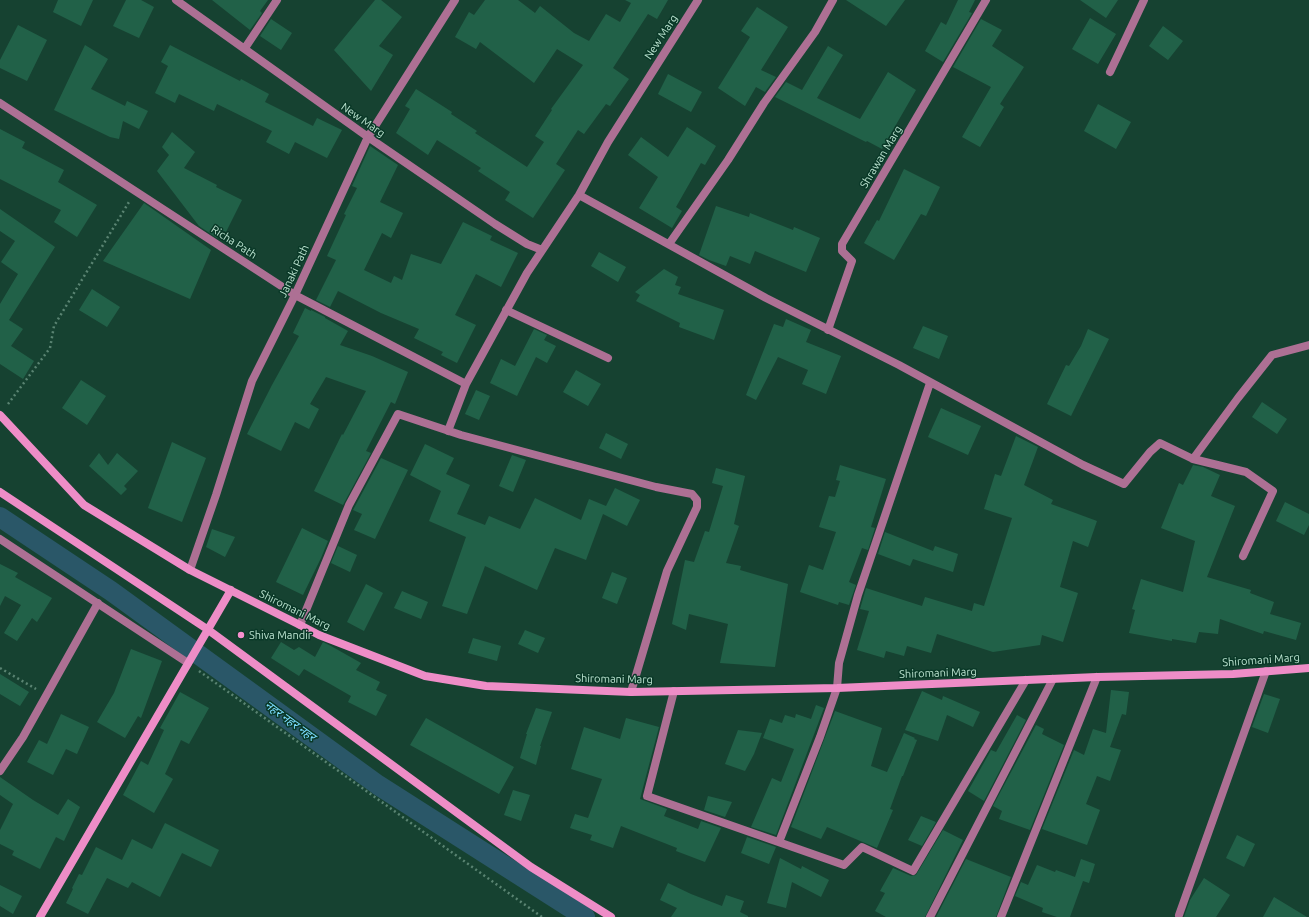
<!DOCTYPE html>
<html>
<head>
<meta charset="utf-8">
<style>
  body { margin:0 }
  canvas { display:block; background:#164231 }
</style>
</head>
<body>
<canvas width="1309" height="917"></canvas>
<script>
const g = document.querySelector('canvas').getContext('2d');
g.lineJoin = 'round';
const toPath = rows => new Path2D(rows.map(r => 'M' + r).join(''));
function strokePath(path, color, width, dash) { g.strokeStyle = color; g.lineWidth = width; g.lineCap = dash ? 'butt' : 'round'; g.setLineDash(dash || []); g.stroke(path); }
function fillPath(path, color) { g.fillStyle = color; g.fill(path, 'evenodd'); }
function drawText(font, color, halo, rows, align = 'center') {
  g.font = font + ' Ubuntu,"Noto Sans Devanagari",sans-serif'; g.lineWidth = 3; g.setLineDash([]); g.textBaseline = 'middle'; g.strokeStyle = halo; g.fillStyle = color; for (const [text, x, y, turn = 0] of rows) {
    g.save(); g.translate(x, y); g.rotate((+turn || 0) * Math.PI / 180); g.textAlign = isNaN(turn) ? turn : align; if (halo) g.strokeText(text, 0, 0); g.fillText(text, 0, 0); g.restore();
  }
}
strokePath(toPath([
  [0,517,111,591,378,785,585,917]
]), '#2a5768', 20);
fillPath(toPath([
  [58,0,93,0,81,26,53,12],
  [126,0,141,0,154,7,139,38,113,26],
  [212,0,268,0,260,11,262,13,250,30],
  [375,0,381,0,402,17,379,46,393,55,371,91,334,50],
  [485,0,518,0,535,13,540,6,574,33,589,41,606,14,620,22,631,3,625,0,668,0,657,19,648,14,613,68,629,79,610,106,606,104,584,134,578,130,556,164,565,170,533,218,505,200,510,192,478,171,481,168,437,140,428,155,396,133,410,109,405,106,416,89,452,112,451,114,477,131,475,133,527,167,544,142,535,136,552,110,551,109,583,65,557,49,534,83,480,42,476,49,455,37,469,12,474,15],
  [846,0,905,0,886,26],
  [958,0,975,0,969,12,972,13,943,62,925,51,941,22,946,25],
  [1080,0,1118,0,1106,18],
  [757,7,788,27,761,70,776,77,765,92,756,87,745,106,718,88,750,37,741,31],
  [1090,18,1116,34,1098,64,1072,49],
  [271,19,292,33,281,50,260,36],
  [981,19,1002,30,992,46,1024,67,1000,104,1004,107,980,147,962,137,991,87,953,67],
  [18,25,47,40,27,81,0,68,0,60],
  [1163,26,1183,41,1168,60,1149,46],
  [85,45,108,59,91,89,125,106,127,101,148,111,139,129,123,121,119,139,110,137,54,110],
  [170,45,240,81,241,79,269,94,265,102,313,126,317,118,342,130,327,158,295,142,289,154,266,142,272,131,217,104,214,111,179,94,175,103,155,93,168,66,161,62],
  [828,46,843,55,817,98,860,119,888,72,916,90,882,149,867,141,866,142,775,97,786,82,802,90],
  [668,74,702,92,691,112,658,94],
  [1098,104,1131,122,1116,149,1084,131],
  [687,127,716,146,705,165,701,163,676,207,682,211,672,228,639,208,658,177,628,155,641,137,668,157],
  [0,129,25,142,22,148,64,170,58,182,97,205,77,237,54,222,61,210,0,179],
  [172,132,195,152,184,168,217,185,216,187,242,200,226,232,220,229,217,238,199,226,157,171,169,155,162,147],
  [370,146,398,165,380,202,403,213,391,238,382,233,364,270,391,283,394,276,402,280,411,254,441,264,463,222,492,236,490,240,518,253,501,287,476,274,455,315,476,325,457,363,441,355,443,352,414,338,419,329,381,313,338,291,330,307,316,300,336,260,327,256,346,215,344,214,357,188,352,186],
  [904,169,940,187,926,216,921,214,894,260,864,243,877,220,879,221],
  [144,203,211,250,190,299,103,261],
  [716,206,749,217,750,213,793,230,794,227,820,238,806,272,755,251,750,264,730,256,726,266,709,260,699,255],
  [0,209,55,247,9,320,23,329,11,346,34,361,23,379,0,364,0,304,18,274,1,262,15,241,0,231],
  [599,252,626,267,618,282,591,266],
  [664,269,678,277,675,285,681,287,678,294,724,310,714,340,679,327,680,323,636,301,640,295,635,292],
  [92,289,120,307,107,327,79,310],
  [305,308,311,311,311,310,325,317,325,318,348,331,340,345,372,356,408,372,395,404,391,402,366,451,371,453,343,505,314,491,342,434,343,435,366,391,326,377,310,404,319,409,309,429,295,422,281,451,247,434,272,385,299,336,293,333],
  [786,319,811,330,806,342,841,356,826,394,802,384,808,370,778,357,756,400,746,395,774,324,783,327],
  [923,326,948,336,939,359,913,348],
  [534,329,547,335,544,340,556,346,547,363,536,357,517,396,490,383,501,359,515,366],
  [1088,329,1109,339,1071,416,1047,404,1066,365,1069,366,1081,346],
  [576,370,601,384,588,406,563,392],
  [81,380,106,396,87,425,62,408],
  [476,390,490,396,479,420,465,414],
  [1262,402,1287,419,1277,434,1252,417],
  [941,408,981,426,968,455,928,437],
  [606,433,628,444,621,459,599,448],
  [1016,436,1038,447,1024,485,1053,500,1051,504,1097,521,1088,547,1073,541,1060,587,1078,593,1063,642,1042,635,1040,645,993,652,937,634,931,653,907,646,904,656,886,651,884,658,857,650,869,611,860,609,866,588,922,606,925,597,972,611,974,603,984,606,1012,518,984,509,995,474,1001,476],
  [172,442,206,458,182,522,148,508],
  [425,444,454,458,446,474,470,485,457,514,485,525,489,516,520,529,535,498,581,520,589,499,606,506,615,488,640,500,627,526,603,514,586,560,555,548,537,590,485,566,467,614,442,606,466,537,429,521,441,491,410,475],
  [99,453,108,465,117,453,138,471,124,486,127,489,121,495,89,466],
  [512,455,526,460,513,492,499,486],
  [381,458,408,470,375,539,354,530,362,514,353,510],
  [840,465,886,479,871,527,875,528,868,550,862,548,849,582,856,585,849,605,839,602,838,605,800,592,809,565,823,570,836,532,819,527,829,496,835,497,840,481,836,480],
  [1193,465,1203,467,1220,475,1211,496,1235,506,1207,577,1251,590,1250,593,1274,602,1270,614,1301,623,1296,640,1264,631,1263,634,1220,619,1218,634,1199,632,1196,643,1172,639,1172,641,1129,633,1135,610,1132,609,1141,579,1183,592,1195,541,1161,528,1179,483,1183,485],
  [716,468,745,476,734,524,739,526,726,563,741,566,740,570,788,584,775,667,720,663,728,624,689,614,686,630,672,624,685,560,694,562,705,531,709,532,723,486,712,483],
  [1285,502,1309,514,1309,525,1304,535,1276,521],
  [302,528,328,541,321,558,303,595,276,582],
  [212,529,235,537,225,557,206,547],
  [885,532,933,551,935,546,958,554,953,572,913,559,910,566,878,554],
  [338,546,357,555,350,572,331,563],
  [0,564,18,573,15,577,52,598,37,622,32,618,17,641,4,633,21,605,5,596,0,606],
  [612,572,627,578,617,604,602,598],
  [366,584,383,593,364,631,347,622],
  [402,591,428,602,421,619,394,608],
  [525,630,545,638,538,653,518,644],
  [473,638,501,646,497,661,468,653],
  [281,642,294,650,299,647,315,657,323,642,331,646,361,663,356,670,380,682,376,690,387,695,376,716,348,702,351,696,304,669,299,676,271,658],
  [131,649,162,661,141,718,138,716,125,738,97,722,114,693],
  [0,674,29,692,20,706,0,694],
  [1111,690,1129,692,1126,715,1122,714,1110,747,1121,750,1110,781,1097,776,1086,804,1100,810,1087,845,1042,829,1074,750,1084,755,1093,729,1106,733],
  [922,691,942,700,943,696,980,712,973,727,947,715,938,741,905,730],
  [180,692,209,708,189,744,181,740,165,774,173,779,154,813,123,795,141,761,148,765,164,730,160,728],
  [1264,694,1280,699,1268,733,1252,727],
  [816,705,824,708,776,835,751,827,772,778,781,782,794,749,763,738,770,719,782,723,785,715,795,718,796,714,811,719],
  [536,708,552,712,540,746,541,746,536,765,520,758,527,734,526,734],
  [835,711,882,728,871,766,887,772,904,733,915,738,914,739,917,740,903,776,902,776,890,809,893,810,877,848,827,827,821,839,791,827],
  [61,714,89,727,77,754,66,749,53,775,27,762,39,740,47,744],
  [1017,715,1026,720,984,801,968,791,991,750,996,752],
  [426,718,514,767,499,794,410,745],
  [626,718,659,727,640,799,667,809,664,816,698,829,701,821,721,828,705,862,676,851,677,848,621,826,613,848,590,840,592,835,570,828,575,814,588,818,602,779,571,769,584,727,620,739],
  [1036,725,1044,729,1042,734,1064,745,1030,830,999,819,1002,811,993,806],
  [738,730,762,733,754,754,745,771,725,764],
  [0,777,33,800,58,815,68,799,80,807,64,841,56,837,40,869,12,855,14,851,0,844,0,830,13,804,0,795],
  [513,790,530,795,521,821,504,815],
  [708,796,732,802,725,817,704,810],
  [921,816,936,822,922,846,908,840],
  [165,823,219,850,211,867,182,853,160,897,132,882,128,888,107,878,88,914,66,903,73,889,72,888,79,874,82,875,96,847,122,860,132,839,152,849],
  [943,830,963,840,925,917,886,917,875,911,885,893,880,891,893,868,911,876,916,875],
  [1237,835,1255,844,1244,867,1226,858],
  [747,837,776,847,769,864,741,853],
  [780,858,801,869,802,866,829,880,821,897,792,882,786,908,767,903],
  [966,859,1011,877,996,917,936,917],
  [1081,859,1095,864,1089,883,1083,881,1070,917,1057,917,1042,912,1043,908,1015,896,1021,882,1028,885,1037,865,1055,872,1056,870,1075,877],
  [1204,878,1230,895,1216,917,1184,917,1190,900],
  [668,883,691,894,722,906,726,895,744,901,740,912,748,916,748,917,671,917,677,908,660,900],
  [0,885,22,896,13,914,0,906],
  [1274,897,1307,917,1263,917]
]), '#216148');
strokePath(toPath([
  [8,404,50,348,54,326,129,202],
  [0,668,36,689],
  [199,671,542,917]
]), '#5a8472', 2.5, [2, 3]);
strokePath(toPath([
  [176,0,368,137,495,224,527,244,542,250],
  [245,48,277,0],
  [1110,72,1144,0],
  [0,103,295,295,466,384],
  [579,195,766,298,899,365,1083,465,1124,484,1150,452,1160,443,1193,459],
  [669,244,728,160,764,103,815,32,833,0],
  [506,310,608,358],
  [828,330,852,261,842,251,842,244,986,0],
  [448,431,466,384,527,273,579,195,608,142,698,0],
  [0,539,188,663],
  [1243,556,1273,491,1246,472,1193,459,1238,398,1272,355,1309,345],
  [190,570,216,495,252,381,295,295,368,137,455,0],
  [300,625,349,505,398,414,461,435,656,487,692,494,697,500,697,507,667,571,631,692],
  [674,691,647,796,844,865,862,847,913,871,1026,680],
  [0,771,23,737,98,603],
  [779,842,820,737,837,688,839,663,858,595,930,383],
  [1179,915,1266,671],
  [930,917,1053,679],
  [1001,917,1097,677]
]), '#ad7094', 8);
strokePath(toPath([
  [0,415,84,505,190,570,300,625,319,635,425,676,486,686,631,692,837,688,1097,677,1233,674,1309,668],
  [0,492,207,629,531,867,611,917],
  [40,917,231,590]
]), '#ee8dc7', 8);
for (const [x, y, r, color] of [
  [241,635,4,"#f790ce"]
]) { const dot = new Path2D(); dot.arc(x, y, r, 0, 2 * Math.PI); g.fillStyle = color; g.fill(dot); strokePath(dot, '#093827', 1.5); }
drawText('11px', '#bce3d0', '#093827', [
  ["New Marg",661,37,-57],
  ["New Marg",363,120,35],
  ["Shrawan Marg",881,157,-59],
  ["Richa Path",234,242,33],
  ["Janaki Path",294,271,-65],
  ["Shiromani Marg",295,610,26],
  ["Shiromani Marg",1261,660,-4],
  ["Shiromani Marg",938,673,-2],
  ["Shiromani Marg",614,679,1]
]);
drawText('11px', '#bce3d0', '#093827', [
  ["Shiva Mandir",249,635]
], 'left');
drawText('italic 12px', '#7adafd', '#093827', [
  ["नहर नहर नहर",290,721,36]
]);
</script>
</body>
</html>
